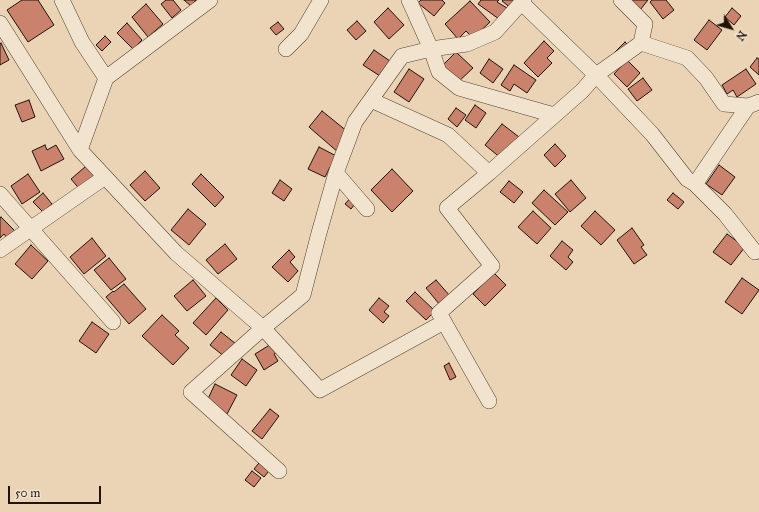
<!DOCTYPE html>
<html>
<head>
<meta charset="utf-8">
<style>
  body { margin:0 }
  #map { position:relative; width:759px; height:512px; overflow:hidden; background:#ebd4b5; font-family:"IM FELL Great Primer",serif }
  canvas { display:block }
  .north { position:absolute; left:711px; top:8px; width:40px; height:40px; -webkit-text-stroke:3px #f2e3cf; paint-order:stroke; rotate:127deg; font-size:11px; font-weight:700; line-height:16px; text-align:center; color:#201409 }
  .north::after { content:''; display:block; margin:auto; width:14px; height:18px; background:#201409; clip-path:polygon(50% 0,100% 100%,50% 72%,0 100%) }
  .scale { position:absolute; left:8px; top:486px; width:93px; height:18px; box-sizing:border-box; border:2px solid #201409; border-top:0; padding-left:5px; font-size:12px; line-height:14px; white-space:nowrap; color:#201409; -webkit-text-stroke:3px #f2e3cf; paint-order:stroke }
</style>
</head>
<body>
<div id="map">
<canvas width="759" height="512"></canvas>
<div class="north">N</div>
<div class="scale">50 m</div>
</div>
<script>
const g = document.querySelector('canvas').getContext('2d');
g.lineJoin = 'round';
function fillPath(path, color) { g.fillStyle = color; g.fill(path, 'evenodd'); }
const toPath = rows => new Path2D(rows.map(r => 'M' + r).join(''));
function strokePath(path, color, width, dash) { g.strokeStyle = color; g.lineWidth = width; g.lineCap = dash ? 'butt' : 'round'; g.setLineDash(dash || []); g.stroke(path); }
const building = toPath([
  [22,0,38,0,54,25,28,42,7,10,22,0],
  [166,0,173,0,181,10,172,18,161,4,166,0],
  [184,0,196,0,191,6,184,0],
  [421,0,442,0,445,3,434,16,418,3,421,0],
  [481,0,499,0,497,2,507,8,499,19,478,4,481,0],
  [503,0,517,0,511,8,502,1,503,0],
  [628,0,648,0,640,10,628,0],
  [652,0,666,0,674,10,663,19,650,2,652,0],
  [470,1,490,22,473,38,466,31,458,39,445,24,470,1],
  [146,4,163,24,148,37,132,17,146,4],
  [388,8,404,25,389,39,374,22,388,8],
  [732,8,741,16,734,25,725,17,732,8],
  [709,20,722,30,707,50,694,40,709,20],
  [357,21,366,31,356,40,347,30,357,21],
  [278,22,284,29,276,35,270,28,278,22],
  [127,23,142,40,133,49,117,33,127,23],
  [105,36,111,42,102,51,96,45,105,36],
  [544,41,554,51,547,58,552,63,538,77,524,63,544,41],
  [625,42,628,45,610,57,625,42],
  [1,43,9,60,0,65,0,44,1,43],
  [374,50,390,61,380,76,363,65,374,50],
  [456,52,473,68,457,83,441,67,456,52],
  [757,58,759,59,759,75,750,67,757,58],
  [489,59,503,69,493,83,480,73,489,59],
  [627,60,640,73,627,87,614,74,627,60],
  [514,65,536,80,527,93,514,84,510,91,501,85,514,65],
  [409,69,424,79,409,102,394,92,409,69],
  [746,69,756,84,737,97,733,90,727,94,722,85,746,69],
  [643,78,652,90,637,101,628,89,643,78],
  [29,100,35,117,22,122,15,105,29,100],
  [475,105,486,113,476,128,465,120,475,105],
  [456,108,466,115,457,127,448,119,456,108],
  [322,111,353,136,339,153,309,127,322,111],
  [502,124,519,137,502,159,485,145,502,124],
  [555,144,566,156,555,167,544,155,555,144],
  [45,145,47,150,56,145,64,159,41,171,32,151,45,145],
  [319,147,344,160,338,171,330,167,325,177,308,169,319,147],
  [92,161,104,175,83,193,71,179,92,161],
  [719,165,735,177,722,195,706,184,719,165],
  [392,169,413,191,392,212,371,190,392,169],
  [145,171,160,188,145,201,130,185,145,171],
  [28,174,40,192,22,204,11,186,28,174],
  [201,174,224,197,215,207,192,184,201,174],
  [280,180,292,189,284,201,272,193,280,180],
  [571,180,586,198,570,212,555,194,571,180],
  [509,181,523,192,514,203,500,192,509,181],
  [544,190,568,212,555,225,532,203,544,190],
  [43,193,52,204,43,212,33,202,43,193],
  [673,193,684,202,678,209,667,200,673,193],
  [353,195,358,200,351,209,345,204,353,195],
  [188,209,206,224,189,245,171,230,188,209],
  [533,211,551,228,537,244,518,227,533,211],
  [595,211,615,230,601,245,581,226,595,211],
  [1,217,16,232,8,239,4,234,0,238,0,218,1,217],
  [632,228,644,245,641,247,647,255,634,264,617,240,632,228],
  [727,234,745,247,731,265,713,252,727,234],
  [92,238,106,256,84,274,70,257,92,238],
  [562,241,573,250,568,257,573,262,566,270,550,256,562,241],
  [225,244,237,259,218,274,206,260,225,244],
  [31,245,48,261,32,279,15,264,31,245],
  [289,250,295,257,290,262,298,271,288,282,272,267,289,250],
  [109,258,126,279,111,290,94,270,109,258],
  [494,273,506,285,485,306,473,294,494,273],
  [742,278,759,290,742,314,725,302,742,278],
  [193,280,206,296,187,311,174,296,193,280],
  [436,280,450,296,440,305,426,288,436,280],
  [124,284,146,309,129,324,106,297,113,291,114,292,124,284],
  [415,292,435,311,426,320,406,301,415,292],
  [216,298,228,310,206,335,193,323,216,298],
  [379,298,389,306,384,312,389,316,383,323,369,310,379,298],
  [162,315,179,331,175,335,189,348,173,365,142,336,162,315],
  [92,322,109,334,96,353,79,341,92,322],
  [221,332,236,344,225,357,210,345,221,332],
  [276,341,281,349,274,354,278,361,264,370,255,354,276,341],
  [242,359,257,370,246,386,231,375,242,359],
  [449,363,456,377,450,380,444,366,449,363],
  [215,384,237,395,227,414,206,403,215,384],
  [270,409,279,416,262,439,252,431,270,409],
  [263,458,273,466,264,477,254,469,263,458],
  [252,471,261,478,254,487,245,480,252,471]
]);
fillPath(building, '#ca826d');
strokePath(building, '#201409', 1);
const minor = toPath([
  [62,0,82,42,106,78,80,150,176,253,263,328,191,392,279,471],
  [409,0,431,49,439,72,459,88,554,115],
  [522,3,596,75,641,43,645,24,621,0],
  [0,23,80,150],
  [641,43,687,58,706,78,724,104,748,106,759,102],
  [286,49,301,34,321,0],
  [106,78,210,0],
  [371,100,448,135,489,173,582,91,596,75,652,134,687,179,695,184,725,214,755,252],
  [336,173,319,233,303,295,263,328,320,390,444,322],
  [695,184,748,106],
  [0,194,113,322],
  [367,209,336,173,355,122,402,56,431,49,467,44,495,32,524,0],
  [0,250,105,177],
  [489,401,439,313,492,266,447,208,489,173]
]);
strokePath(minor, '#534434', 16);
strokePath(minor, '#f2e3cf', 15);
</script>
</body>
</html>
